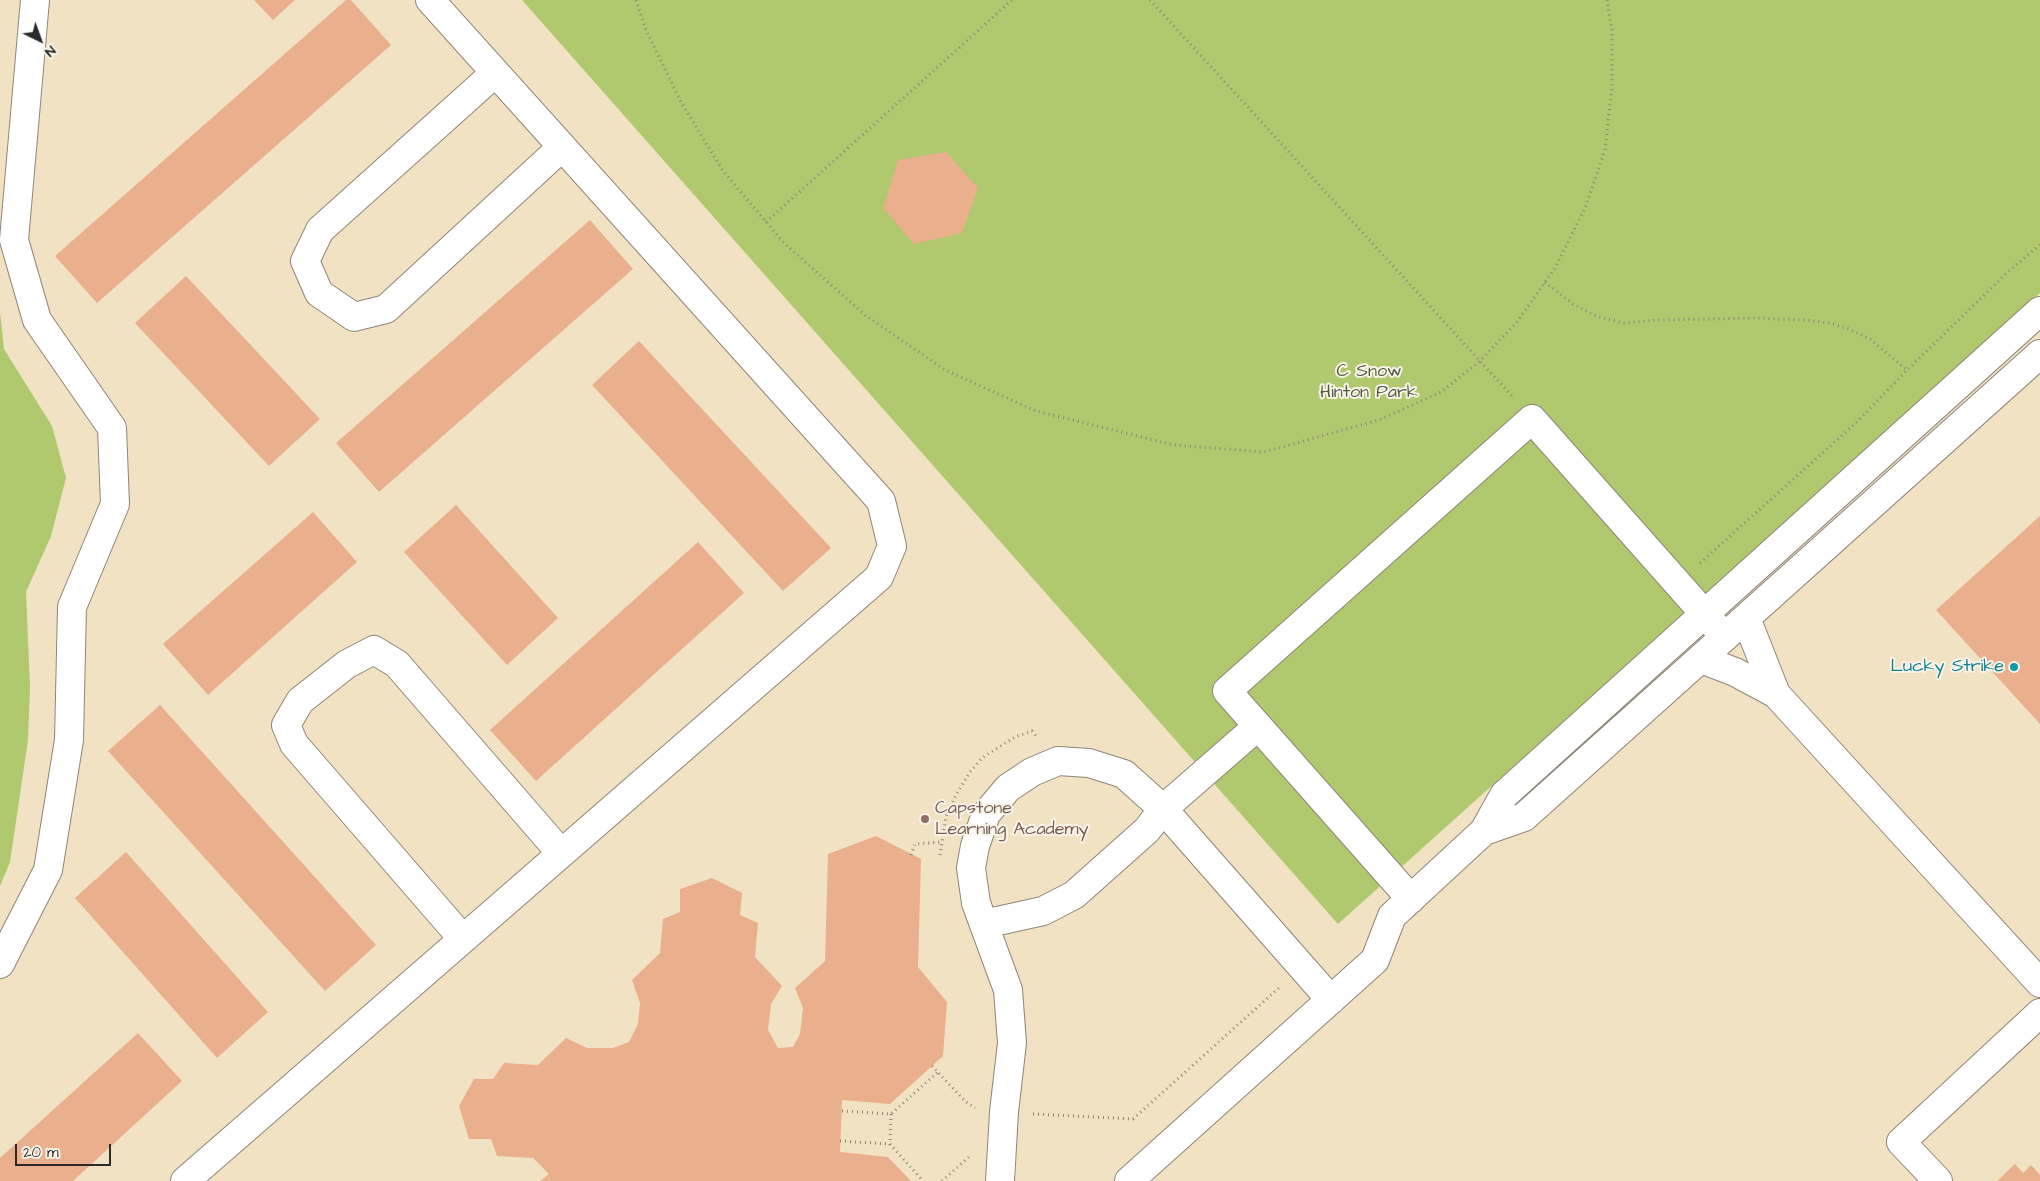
<!DOCTYPE html>
<html>
<head>
<meta charset="utf-8">
<style>
  body { margin:0 }
  #map { position:relative; width:2040px; height:1181px; overflow:hidden; background:#f1e2c4; font-family:"Architects Daughter",sans-serif }
  canvas { display:block }
  .north { position:absolute; left:15px; top:15px; width:50px; height:50px; -webkit-text-stroke:4px #f7f3e8; paint-order:stroke; rotate:138deg; font-size:14px; font-weight:700; line-height:20px; text-align:center; color:#2b2b2b }
  .north::after { content:''; display:block; margin:auto; width:18px; height:22px; background:#2b2b2b; clip-path:polygon(50% 0,100% 100%,50% 72%,0 100%) }
  .scale { position:absolute; left:15px; top:1144px; width:96px; height:22px; box-sizing:border-box; border:2px solid #2b2b2b; border-top:0; padding-left:6px; font-size:15px; line-height:18px; white-space:nowrap; color:#2b2b2b; -webkit-text-stroke:4px #f7f3e8; paint-order:stroke }
</style>
</head>
<body>
<div id="map">
<canvas width="2040" height="1181"></canvas>
<div class="north">N</div>
<div class="scale">20 m</div>
</div>
<script>
const g = document.querySelector('canvas').getContext('2d');
g.lineJoin = 'round';
function fillPath(path, color) { g.fillStyle = color; g.fill(path, 'evenodd'); }
const toPath = rows => new Path2D(rows.map(r => 'M' + r).join(''));
function strokePath(path, color, width, dash) { g.strokeStyle = color; g.lineWidth = width; g.lineCap = dash ? 'butt' : 'round'; g.setLineDash(dash || []); g.stroke(path); }
function drawText(font, color, halo, rows, align = 'center') {
  g.font = font + ' "Architects Daughter",sans-serif'; g.lineWidth = 4; g.setLineDash([]); g.textBaseline = 'middle'; g.strokeStyle = halo; g.fillStyle = color; for (const [text, x, y, turn = 0] of rows) {
    g.save(); g.translate(x, y); g.rotate((+turn || 0) * Math.PI / 180); g.textAlign = isNaN(turn) ? turn : align; if (halo) g.strokeText(text, 0, 0); g.fillText(text, 0, 0); g.restore();
  }
}
fillPath(toPath([
  [522,0,2040,0,2040,293,1338,924],
  [0,312,4,349,52,426,66,478,51,536,26,592,30,687,28,740,10,862,0,886]
]), '#b0c86e');
fillPath(toPath([
  [254,0,295,0,273,20],
  [346,0,351,0,391,45,97,303,55,256],
  [946,152,978,188,962,233,914,244,883,208,898,160],
  [590,220,633,269,379,492,336,443],
  [186,276,320,419,269,466,135,323],
  [639,341,831,548,783,591,592,385],
  [456,505,558,618,507,665,404,552],
  [313,512,357,562,208,695,163,644],
  [2040,516,2040,724,1936,610],
  [698,542,744,593,536,781,490,730],
  [160,705,376,945,325,991,108,751],
  [876,836,921,859,918,967,947,1002,943,1056,890,1104,842,1100,840,1152,888,1157,911,1181,540,1181,549,1174,533,1158,497,1156,491,1139,469,1139,459,1106,474,1079,493,1079,504,1063,538,1065,566,1038,587,1048,613,1048,629,1042,638,1024,640,1003,632,980,660,953,663,919,680,912,680,889,712,878,742,893,740,915,758,923,755,957,782,986,771,1004,768,1030,778,1048,793,1047,800,1034,803,1008,795,988,825,961,828,854],
  [126,852,268,1012,217,1058,75,898],
  [138,1033,182,1081,73,1181,0,1181,0,1158],
  [2015,1164,2023,1173,2031,1165,2040,1175,2040,1181,1997,1181]
]), '#eaaf8d');
const minor = toPath([
  [495,73,320,230,305,261,319,293,354,317,386,309,562,147],
  [1746,618,1776,694],
  [1701,659,1735,672,1776,694,2040,983],
  [1484,831,1524,817,2040,354],
  [1411,899,1227,691,1532,419,1725,637],
  [984,924,1043,911,1074,895,1147,830,1163,809,1258,726],
  [463,939,294,744,286,725,300,701,347,664,374,650,397,664,561,853],
  [0,964,48,870,69,740,72,607,115,504,112,428,37,320,14,240,35,0],
  [185,1181,879,577,892,546,881,501,430,0],
  [1000,1181,1004,1112,1012,1043,1008,990,976,903,971,868,975,846,986,814,1008,788,1032,772,1058,761,1089,763,1124,774,1163,809,1331,1000],
  [1129,1181,1375,960,1392,916,1484,831,1504,795,2040,311],
  [1938,1181,1901,1142,2040,1013]
]);
strokePath(minor, '#8e8678', 30);
strokePath(toPath([
  [636,0,646,30,681,102,723,171,784,243,865,315,945,370,1036,411,1174,445,1264,452,1379,420,1441,392,1480,361,1517,322,1555,268,1585,208,1605,150,1612,87,1612,31,1607,0],
  [1150,0,1512,396],
  [766,222,1012,0],
  [1545,282,1573,304,1596,316,1624,323,1657,320,1756,318,1805,320,1830,323,1849,329,1870,339,1907,370,2010,270,2040,245],
  [1700,563,1857,422,1907,370],
  [911,855,915,844,941,842],
  [940,855,946,816,956,795,970,772,982,758,1015,737,1032,731,1038,738],
  [932,1066,966,1102,975,1108],
  [842,1111,891,1114,938,1072],
  [891,1114,890,1144,923,1181],
  [1033,1114,1133,1119,1281,986],
  [840,1141,890,1144],
  [942,1181,970,1156]
]), '#8e8678', 3, [1, 4]);
strokePath(minor, '#fff', 28);
for (const [x, y, r, color] of [
  [2014,667,5,"#0f9aa8"],
  [925,819,5,"#8d6e63"]
]) { const dot = new Path2D(); dot.arc(x, y, r, 0, 2 * Math.PI); g.fillStyle = color; g.fill(dot); strokePath(dot, '#f7f3e8', 2); }
drawText('18px', '#535a3f', '#f7f3e8', [
  ["C Snow",1369,372],
  ["Hinton Park",1369,393]
]);
drawText('18px', '#0d838f', '#f7f3e8', [
  ["Lucky Strike",2004,667]
], 'right');
drawText('18px', '#785e54', '#f7f3e8', [
  ["Capstone",935,809],
  ["Learning Academy",935,830]
], 'left');
</script>
</body>
</html>
